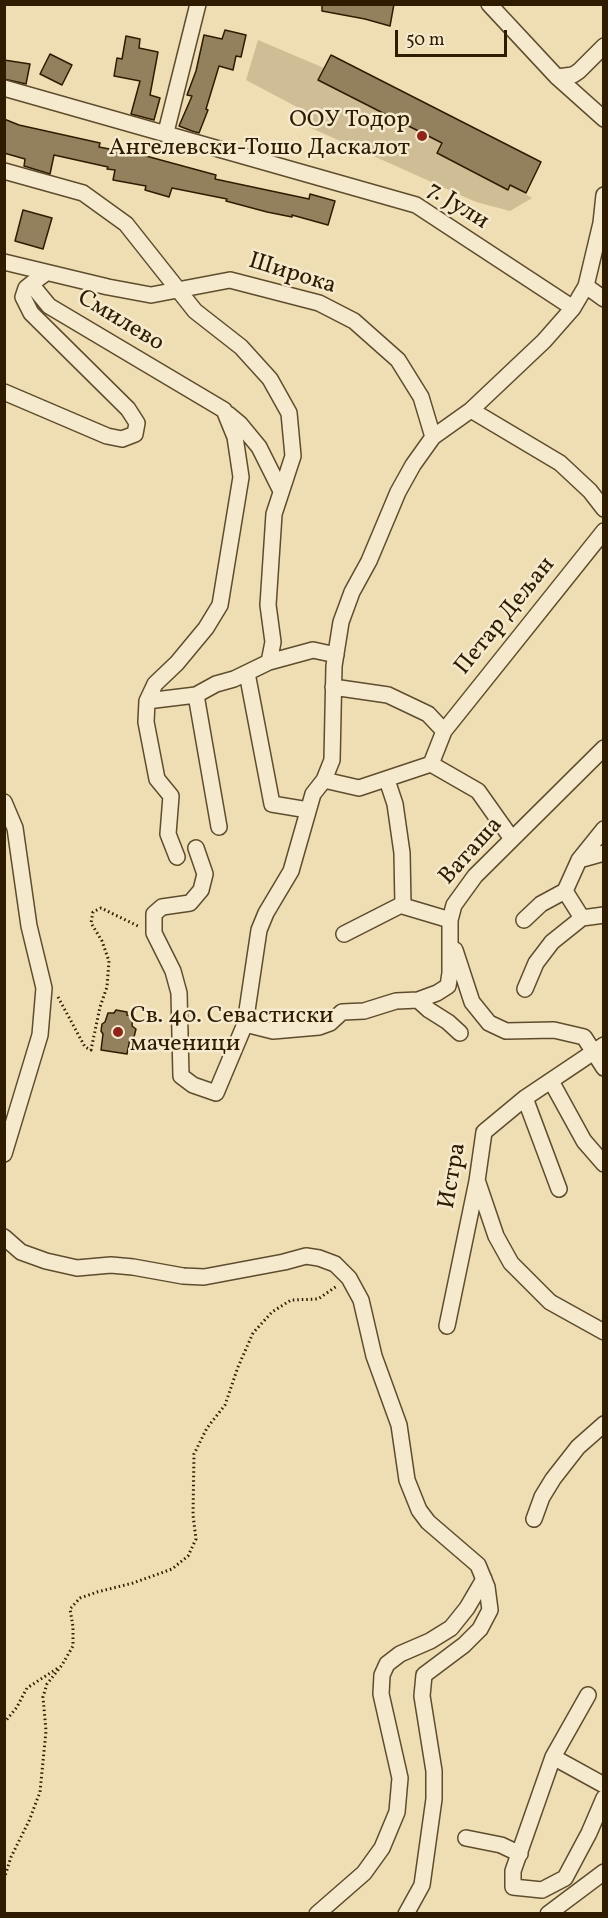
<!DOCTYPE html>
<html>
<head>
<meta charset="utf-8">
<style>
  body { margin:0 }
  #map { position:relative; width:608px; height:1918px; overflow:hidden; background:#efdeb4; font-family:Vollkorn,serif }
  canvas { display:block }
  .frame { position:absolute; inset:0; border:6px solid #2f1c00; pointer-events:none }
  .scale { position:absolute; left:395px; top:30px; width:112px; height:27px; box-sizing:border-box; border:3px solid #2f1c00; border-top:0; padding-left:8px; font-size:18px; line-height:21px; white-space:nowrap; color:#2f1c00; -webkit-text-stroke:4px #f5eace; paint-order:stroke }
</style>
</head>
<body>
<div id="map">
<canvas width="608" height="1918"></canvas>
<div class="frame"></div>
<div class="scale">50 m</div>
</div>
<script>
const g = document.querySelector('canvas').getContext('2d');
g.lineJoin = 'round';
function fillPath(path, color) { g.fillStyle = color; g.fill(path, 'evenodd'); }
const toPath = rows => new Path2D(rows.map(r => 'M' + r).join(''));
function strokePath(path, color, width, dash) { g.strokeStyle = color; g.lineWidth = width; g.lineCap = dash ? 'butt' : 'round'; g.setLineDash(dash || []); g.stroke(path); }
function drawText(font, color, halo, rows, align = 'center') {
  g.font = font + ' Vollkorn,serif'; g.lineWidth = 5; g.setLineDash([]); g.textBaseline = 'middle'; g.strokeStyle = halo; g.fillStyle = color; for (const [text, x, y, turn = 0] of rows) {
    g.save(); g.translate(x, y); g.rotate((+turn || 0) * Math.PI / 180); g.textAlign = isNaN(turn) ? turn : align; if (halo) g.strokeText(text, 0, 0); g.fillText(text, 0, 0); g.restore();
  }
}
fillPath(toPath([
  [258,40,324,68,318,80,442,143,484,178,508,190,510,185,532,198,510,211,476,202,309,127,314,116,246,80]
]), '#cebd95');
const building = toPath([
  [322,4,394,4,390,26,365,19,322,11,322,4],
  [225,30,246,35,241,57,236,56,233,70,219,66,206,109,208,110,199,133,192,131,179,126,192,96,187,95,196,71,204,35,222,39,225,30],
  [126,36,140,39,139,48,158,52,150,95,160,98,154,120,131,114,140,81,114,76,117,58,122,59,126,36],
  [50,54,72,65,62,85,40,74,50,54],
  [331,55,541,162,526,193,510,185,508,190,437,153,442,143,318,80,331,55],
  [4,60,30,64,26,84,4,79,4,60],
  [4,119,19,125,100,143,99,147,146,156,216,175,215,179,309,199,310,194,335,201,328,225,292,215,292,217,267,212,226,201,227,199,172,188,169,197,145,190,146,186,113,180,115,170,107,169,108,167,54,155,50,174,24,166,25,159,4,153,4,119],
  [23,210,52,218,43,249,15,241,23,210],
  [116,1010,127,1012,127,1015,133,1017,132,1026,136,1029,134,1037,130,1039,127,1054,101,1050,103,1034,101,1031,102,1024,105,1022,108,1013,114,1013,116,1010]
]);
fillPath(building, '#93815e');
strokePath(building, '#2f1c00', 1.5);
const minor = toPath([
  [489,4,557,77,604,119],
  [557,77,573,75,579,71,604,46],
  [4,88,416,205,573,308],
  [166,132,198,4],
  [4,171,83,193,126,224,195,311,241,347,270,379,289,413,293,456,274,514,268,605,273,642,269,662,234,679,216,684,196,695,219,827],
  [4,262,108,287,151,295,230,280,319,303,354,321,398,360,421,397,433,437],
  [46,273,31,284,49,306,224,410,235,437,241,477,220,605,206,628,177,663,155,684,147,701,146,722,157,779,171,796,168,834,177,857],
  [586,286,604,299],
  [4,392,107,436,122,439,135,434,137,423,128,409,31,313,23,297,26,288,31,284],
  [471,410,560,463,590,491,604,509],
  [228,414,240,424,259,447,280,489],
  [269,662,313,650,336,655],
  [247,673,272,804,308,810],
  [333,687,388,695,428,714,444,731,431,764],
  [147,701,196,695],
  [444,731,604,531],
  [324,780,359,788,431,764,478,791,512,839],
  [387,780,395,804,402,853,403,906,450,920],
  [4,802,15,828,29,926,44,988,40,1035,4,1154],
  [196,848,205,874,201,890,190,903,162,907,154,914,154,933,173,971,179,993,181,1076,193,1085,216,1093,245,1024,259,930,266,913,291,871,313,794,324,780,332,760,334,666,341,622,352,592,369,561,398,492,413,465,433,437,471,410,544,341,573,308,586,286,601,223,604,195],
  [579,860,604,853],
  [582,918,565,891,579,860,604,829],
  [524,920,541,904,565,891],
  [344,934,403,904],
  [455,950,472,1002,489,1023,506,1031,554,1030,584,1037,604,1068],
  [525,989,536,963,552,942,582,918,604,915],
  [418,1000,429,1010,448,1022,460,1033],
  [245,1024,273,1031,319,1027,330,1023,342,1012,364,1011,396,1001,418,1000,437,993,448,986,450,973,450,920,454,905,475,876,604,748],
  [551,1081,584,1141,604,1164],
  [525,1098,559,1189],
  [478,1183,496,1236,511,1263,550,1302,604,1332],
  [4,1237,21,1252,46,1261,77,1268,111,1265,133,1267,183,1276,204,1277,284,1262,306,1256,319,1258,335,1264,349,1278,361,1300,374,1356,399,1425,407,1480,419,1510,428,1522,478,1565,487,1587,490,1610,480,1629,464,1645,424,1675,422,1696,434,1771,434,1799,422,1885,406,1914],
  [447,1326,477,1181,484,1132,525,1098,604,1045],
  [534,1519,542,1497,553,1479,578,1447,604,1424],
  [588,1695,553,1757,513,1871,513,1887,542,1890,565,1878,589,1833,604,1798],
  [553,1757,604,1785],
  [466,1838,501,1845,520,1854],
  [317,1914,364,1873,382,1848,397,1812,400,1778,381,1694,382,1675,387,1664,400,1654,430,1641,451,1628,467,1608,484,1579],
  [548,1914,604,1872]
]);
strokePath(minor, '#5f4c2d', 18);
strokePath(toPath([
  [58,997,85,1047,91,1050,100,1007,107,987,109,961,102,941,91,923,93,912,101,908,140,927],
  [4,1723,17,1707,27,1688,58,1668],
  [4,1879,11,1857,29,1821,40,1792,46,1731,43,1697,47,1684,62,1665,73,1646,73,1627,70,1609,80,1598,97,1592,133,1583,172,1569,188,1556,196,1539,193,1515,194,1454,207,1428,225,1405,238,1367,253,1333,272,1312,291,1300,318,1299,337,1286]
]), '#2f1c00', 3, [1.5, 3]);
strokePath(minor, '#f5eace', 15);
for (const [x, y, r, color] of [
  [422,136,6,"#8f2418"],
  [118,1032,6,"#8f2418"]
]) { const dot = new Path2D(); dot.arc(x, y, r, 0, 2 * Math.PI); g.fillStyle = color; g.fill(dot); strokePath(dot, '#f5eace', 2); }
drawText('24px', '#2f1c00', '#f5eace', [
  ["ООУ Тодор",410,122],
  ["Ангелевски-Тошо Даскалот",410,150],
  ["Св. 40. Севастиски",130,1018,"left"],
  ["маченици",130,1046,"left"]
], 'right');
drawText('24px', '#2f1c00', '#f5eace', [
  ["7. Јули",457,207,32],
  ["Широка",292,275,17],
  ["Смилево",120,322,31],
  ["Петар Дељан",506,617,-51],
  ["Ваташа",472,852,-48],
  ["Истра",454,1176,-80]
]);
</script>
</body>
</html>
